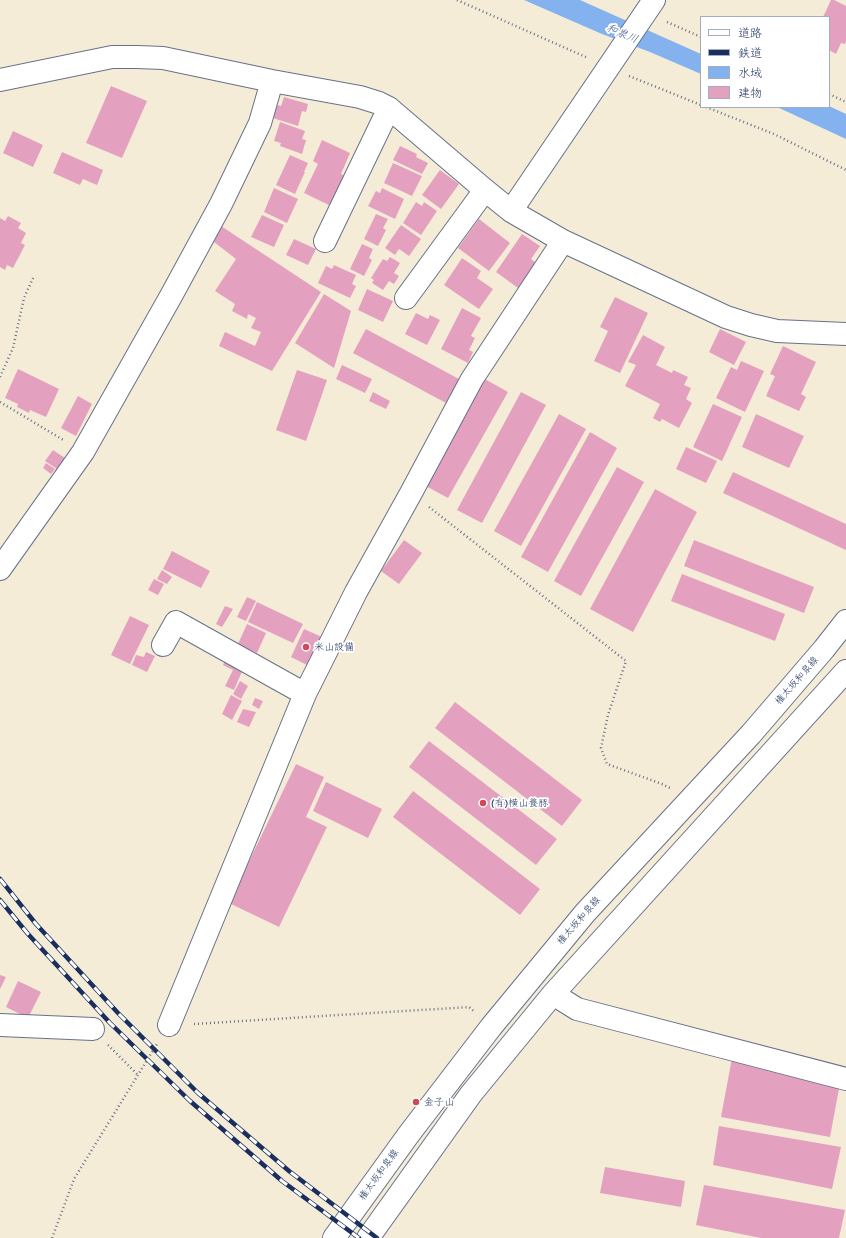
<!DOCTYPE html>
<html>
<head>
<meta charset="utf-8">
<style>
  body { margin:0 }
  #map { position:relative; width:846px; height:1238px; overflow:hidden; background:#f5ecd8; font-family:"Balsamiq Sans","Klee One",sans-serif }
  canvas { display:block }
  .legend { position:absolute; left:700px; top:16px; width:130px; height:92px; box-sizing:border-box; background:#fff; border:1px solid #a4acbf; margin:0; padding:5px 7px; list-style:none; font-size:12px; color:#1b2f5e }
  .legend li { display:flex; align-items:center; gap:8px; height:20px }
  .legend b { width:20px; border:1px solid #a4acbf }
</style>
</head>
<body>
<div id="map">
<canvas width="846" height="1238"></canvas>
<ul class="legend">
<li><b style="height:5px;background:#fff"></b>道路</li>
<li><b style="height:5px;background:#1b2f5e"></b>鉄道</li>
<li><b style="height:11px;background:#83b2ee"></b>水域</li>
<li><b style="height:11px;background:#e4a1bf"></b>建物</li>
</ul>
</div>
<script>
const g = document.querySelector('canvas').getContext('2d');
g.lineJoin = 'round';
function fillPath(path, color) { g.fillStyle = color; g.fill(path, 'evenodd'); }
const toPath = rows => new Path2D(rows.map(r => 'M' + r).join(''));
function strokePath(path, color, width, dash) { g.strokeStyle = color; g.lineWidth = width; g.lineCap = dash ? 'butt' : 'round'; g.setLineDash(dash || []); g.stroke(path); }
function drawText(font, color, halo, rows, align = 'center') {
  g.font = font + ' "Balsamiq Sans","Klee One",sans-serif'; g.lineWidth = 3.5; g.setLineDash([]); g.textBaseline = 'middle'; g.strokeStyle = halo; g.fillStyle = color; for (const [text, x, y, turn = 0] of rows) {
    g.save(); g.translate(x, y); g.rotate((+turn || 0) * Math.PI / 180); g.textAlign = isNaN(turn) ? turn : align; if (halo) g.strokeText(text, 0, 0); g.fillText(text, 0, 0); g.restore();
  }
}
fillPath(toPath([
  [524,0,580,0,701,54,701,74,650,52,602,34],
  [829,106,846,114,846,139,777,107]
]), '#83b2ee');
fillPath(toPath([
  [831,0,834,0,846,6,846,41,845,44,841,43,836,54,829,50,829,17,823,17],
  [111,86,147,101,122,158,86,143],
  [284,97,308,104,306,112,302,111,298,126,273,118,277,105,281,106],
  [280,122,305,131,302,139,306,140,302,154,280,146,281,143,274,141],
  [13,131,43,145,33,167,3,153],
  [322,140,350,153,341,174,345,176,331,206,304,193,318,164,313,161],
  [400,146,417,154,416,157,428,163,422,174,393,160],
  [62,152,103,170,97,185,83,179,80,185,53,173],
  [290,155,308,163,304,172,305,172,295,194,276,185],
  [393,163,422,176,412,196,384,183],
  [440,170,459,184,441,209,422,195],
  [274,188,298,199,287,223,264,212],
  [382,188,404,199,395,219,368,206,376,191,380,193],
  [416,202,422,206,424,202,437,211,421,235,403,223],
  [376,214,388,219,383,228,386,230,378,246,364,239],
  [262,215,284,225,274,247,251,237],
  [8,216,21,223,18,228,26,233,21,243,25,245,13,268,7,265,5,270,0,267,0,218,5,221],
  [479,219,510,243,489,271,458,248],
  [401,225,421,239,409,256,399,249,395,255,385,248],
  [221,226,321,292,272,371,219,346,225,332,255,346,261,332,251,328,256,318,248,314,247,319,232,311,235,304,215,291,236,259,214,242],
  [522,234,540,246,531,259,536,263,518,288,496,272],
  [294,239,316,249,308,265,286,255],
  [362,244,373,249,369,258,372,260,364,276,350,269],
  [390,257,400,263,394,273,399,276,394,284,389,281,383,290,372,283,374,280,371,278,383,259,387,261],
  [462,258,481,271,477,278,493,289,479,309,444,285],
  [334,265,356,275,352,284,356,286,350,298,318,283,326,266,332,269],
  [367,289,393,301,383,322,358,310],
  [324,294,351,311,334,368,295,343],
  [615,297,648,313,620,373,594,361,608,331,600,327],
  [462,308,481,318,471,336,475,338,469,350,473,352,468,363,441,349],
  [416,313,428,319,430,315,440,320,427,345,405,334],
  [366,329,459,379,446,403,353,353],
  [720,329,746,342,734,365,709,352],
  [643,335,665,347,656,365,672,373,673,370,688,377,684,385,691,388,686,399,692,403,679,428,662,419,660,422,653,418,660,404,625,386,636,365,628,362],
  [783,346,816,362,801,394,806,397,799,411,766,396,775,376,770,374],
  [741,361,764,371,745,412,716,398,731,367,737,370],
  [342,365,372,379,365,393,336,379],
  [18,369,59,389,46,417,30,410,29,413,17,407,18,404,5,398],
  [297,370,327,380,306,441,276,430],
  [483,378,508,392,448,498,424,485],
  [373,392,390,401,386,409,369,401],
  [521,392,546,405,482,523,457,510],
  [78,396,92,404,76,436,61,428],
  [713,404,742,417,722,461,693,447],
  [559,414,586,429,521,546,494,531],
  [756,414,804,436,789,468,742,447],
  [590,432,617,448,548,572,521,557],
  [686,447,717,461,706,483,676,469],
  [53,450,68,460,60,471,45,461],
  [46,463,55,469,51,474,43,468],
  [617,467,644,482,581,596,554,581],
  [733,472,846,524,846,550,723,493],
  [655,489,697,512,633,632,590,609],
  [404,540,422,553,399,584,381,571],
  [694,540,814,587,804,613,684,566],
  [172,551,210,571,201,588,163,569],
  [162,570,172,577,167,584,157,579],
  [682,574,785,614,775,641,671,601],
  [154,579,164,584,158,595,148,590],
  [247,597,256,601,246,621,237,617],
  [257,602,303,624,293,643,248,622],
  [225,606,233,609,222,627,216,624],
  [130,616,149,625,130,664,111,655],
  [247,624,266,633,257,653,238,644],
  [304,629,322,637,309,666,291,657],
  [146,652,155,656,147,672,132,665,136,655,144,657],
  [225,660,243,669,234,690,225,686,233,670,223,665],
  [240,681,248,686,241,699,233,694],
  [231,695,242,701,232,720,222,714],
  [255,698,263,701,259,709,252,705],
  [455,702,582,800,562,826,435,728],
  [243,709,256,712,249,727,237,722],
  [429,741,557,839,536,865,409,767],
  [296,764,324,777,306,817,327,827,279,927,229,903],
  [326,782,382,809,368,838,313,811],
  [413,791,540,889,520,915,393,817],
  [0,975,6,977,0,989],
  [18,981,41,992,28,1018,6,1007],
  [732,1058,841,1078,830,1137,721,1117],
  [719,1126,841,1147,832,1189,713,1165],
  [605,1167,685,1181,681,1207,600,1193],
  [704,1185,845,1210,839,1238,761,1238,696,1225]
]), '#e4a1bf');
const minor = toPath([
  [0,80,112,57,137,57,163,58,272,81,360,97,379,103,389,108,485,190,511,211,563,241,726,317,751,325,777,331,846,334],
  [511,211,654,0],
  [325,241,389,108],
  [406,298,485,190],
  [0,569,83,452,171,296,221,204,260,123,272,81],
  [163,645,176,622,305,694],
  [553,994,577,1009,846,1079],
  [0,1025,93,1029],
  [169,1025,305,694,356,592,411,493,472,379,563,241],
  [334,1238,409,1134,491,1027,585,913,751,734,824,649,846,621],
  [368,1238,471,1094,553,994,846,671]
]);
strokePath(minor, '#677189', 24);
strokePath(toPath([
  [457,0,588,58],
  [667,22,701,37],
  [629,76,701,105],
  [829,94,846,102],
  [706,107,774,134,846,170],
  [0,377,13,348,24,298,34,276],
  [0,402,65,441],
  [429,507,626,661,608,715,601,748,607,764,662,784,670,788],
  [194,1024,469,1007,475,1012],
  [108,1045,138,1075],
  [52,1238,74,1179,157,1044]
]), '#677189', 2.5, [1, 3]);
strokePath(minor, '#fff', 22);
const rail = toPath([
  [0,879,36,924,118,1013,198,1093,289,1171,377,1238],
  [0,900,28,934,110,1023,190,1101,282,1181,359,1238]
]);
strokePath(rail, '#1b2f5e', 4.5);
strokePath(rail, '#fff', 3, [9]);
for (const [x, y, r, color] of [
  [306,647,4,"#d1495b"],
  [483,803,4,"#d1495b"],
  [416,1102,4,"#d1495b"]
]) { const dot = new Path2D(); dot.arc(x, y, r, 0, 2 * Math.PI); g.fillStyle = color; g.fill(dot); strokePath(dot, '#fff', 1.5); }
drawText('10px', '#1b2f5e', '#fff', [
  ["米山設備",314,647],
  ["(有)横山養豚",491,803],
  ["金子山",424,1102]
], 'left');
drawText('10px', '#1b2f5e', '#fff', [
  ["権太坂和泉線",797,681,-49],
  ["権太坂和泉線",579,921,-49],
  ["権太坂和泉線",379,1175,-54]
]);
drawText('italic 11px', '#3f5d90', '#fff', [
  ["和泉川",622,34,23]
]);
</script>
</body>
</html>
